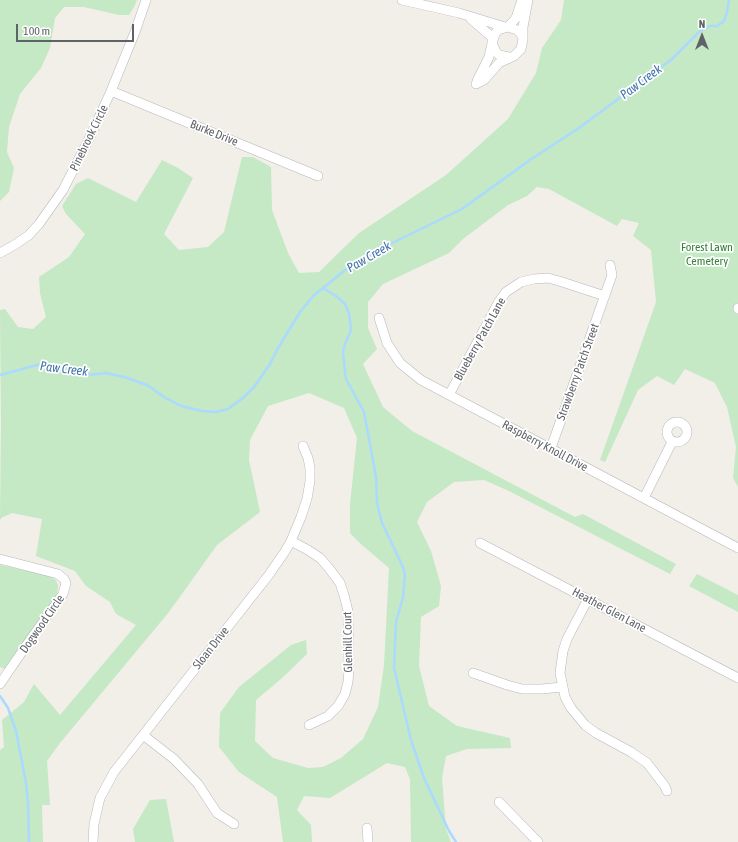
<!DOCTYPE html>
<style>
body{margin:0}
#map{position:relative;width:738px;height:842px;overflow:hidden;background:#f1efe8;font-family:"Asap Condensed",sans-serif}
canvas{display:block}
.north{position:absolute;left:682px;top:16px;width:40px;height:40px;-webkit-text-stroke:3px #fff;paint-order:stroke;rotate:0deg;font-size:11px;font-weight:700;line-height:16px;text-align:center;color:#5f6368}
.north::after{content:'';display:block;margin:auto;width:14px;height:18px;background:#5f6368;clip-path:polygon(50% 0,100% 100%,50% 72%,0 100%)}
.scale{position:absolute;left:16px;top:24px;width:118px;height:18px;box-sizing:border-box;border:2px solid #5f6368;border-top:0;padding-left:5px;font-size:12px;line-height:14px;white-space:nowrap;color:#5f6368;-webkit-text-stroke:3px #fff;paint-order:stroke}
</style>
<div id="map">
<canvas width="738" height="842"></canvas>
<div class="north">N</div>
<div class="scale">100 m</div>
</div>
<script>
const c = document.querySelector('canvas').getContext('2d');
c.lineJoin = 'round';
function fillPath(path, color) { c.fillStyle = color; c.fill(path, 'evenodd'); }
const shape = rows => new Path2D(rows.map(r => 'M' + r).join(''));
function trace(path, color, width, dash) { c.strokeStyle = color; c.lineWidth = width; c.lineCap = dash ? 'butt' : 'round'; c.setLineDash(dash || []); c.stroke(path); }
function label(font, color, halo, rows, align = 'center') {
  c.font = font + ' "Asap Condensed",sans-serif'; c.lineWidth = 3.5; c.setLineDash([]); c.textBaseline = 'middle'; c.strokeStyle = halo; c.fillStyle = color; for (const [text, x, y, turn = 0] of rows) {
    c.save(); c.translate(x, y); c.rotate((+turn || 0) * Math.PI / 180); c.textAlign = isNaN(turn) ? turn : align; if (halo) c.strokeText(text, 0, 0); c.fillText(text, 0, 0); c.restore();
  }
}
const green = shape([
 [0,0,137,0,134,7,129,15,119,15,84,7,64,7,55,18,50,48,41,68,20,94,9,127,7,152,14,168,9,192,0,201],
 [564,0,738,0,738,487,733,478,736,447,727,407,715,383,685,369,674,385,657,376,638,390,605,462,600,460,656,302,651,250,633,236,639,223,622,219,617,226,549,189,537,187,527,196,508,205,463,239,449,253,383,284,368,302,368,328,377,349,363,364,383,407,412,431,575,517,583,514,676,564,670,574,509,491,484,480,454,482,427,502,417,522,431,551,441,586,439,606,421,617,419,666,429,706,457,726,510,738,511,748,467,749,446,756,442,778,446,829,451,842,411,842,410,779,405,767,387,763,330,798,304,796,297,810,311,825,312,842,283,842,277,797,239,772,219,747,220,713,239,687,291,645,306,640,307,654,281,679,256,700,255,741,273,758,308,768,323,767,341,758,363,739,378,707,384,665,389,568,362,545,350,533,350,504,357,438,344,408,309,393,268,406,250,440,249,460,260,512,217,545,169,612,60,743,47,761,50,805,42,805,43,842,0,842,0,750,4,747,2,720,24,702,34,684,60,715,136,625,116,614,110,602,86,586,75,571,36,556,42,519,12,513,1,518,0,521,1,424,0,310,5,309,18,327,33,329,46,317,40,293,39,277,69,257,85,234,66,214,62,206,76,184,88,178,136,202,162,160,178,168,193,178,164,234,179,250,208,247,224,232,242,157,253,157,271,167,272,210,288,253,299,273,319,272,359,233,446,175,508,119,536,73,542,48,561,20],
 [0,565,47,575,56,580,58,586,57,595,5,669,0,667],
 [697,574,738,595,738,612,689,586],
 [166,799,174,842,135,842,133,829,150,800]
]);
const stream = shape([
 [323,288,336,296,345,304,349,313,351,330,345,344,343,352,345,373,346,379,364,412,376,477,377,503,382,523,403,567,405,575,403,598,396,621,394,668,411,740,424,778,449,831,456,842],
 [0,375,37,365,43,365,75,373,89,375,106,373,124,377,147,385,164,397,181,406,202,411,216,412,228,409,243,398,254,387,270,364,277,350,300,312,314,295,323,288,344,271,386,246,462,209,530,160,579,128,672,59,700,31,710,26,717,26,724,21,727,12,729,0],
 [0,696,8,708,16,731,26,783,28,803,29,842]
]);
const street = shape([
 [402,0,459,13,505,27],
 [471,19,493,38],
 [508,27,516,18,522,0],
 [523,39,523,27,528,0],
 [477,81,489,57,492,43],
 [476,84,484,80,499,63,514,56,521,49,523,39,521,34,517,30,508,27,498,30,495,34,492,43,496,52,499,55,509,57],
 [111,91,318,176],
 [0,253,16,244,29,235,39,224,63,190,90,137,111,91,135,32,146,0],
 [738,308,738,309],
 [379,318,387,343,400,363,421,380,738,548],
 [449,395,498,303,506,292,521,282,534,279,548,278,559,281,605,296],
 '667 432a10 10 0 1 1 20 0a10 10 0 1 1-20 0Z',
 [551,448,612,275,610,265],
 [644,498,672,442],
 [291,541,308,550,320,558,328,567,340,583,344,595,348,611,349,670,348,682,345,694,338,706,328,716,309,725],
 [480,543,738,678],
 [0,559,58,574,64,579,66,583,63,594,28,643,0,684],
 [588,599,567,639,563,651,560,673,565,697,571,708,585,725,596,733,631,752,647,763,664,785,667,791],
 [473,673,507,685,522,689,542,689,562,687],
 [143,735,174,759,198,784,217,813,234,824],
 [499,802,538,842],
 [367,828,368,842],
 [93,842,94,824,100,798,114,772,268,576,284,553,291,541,301,517,307,499,310,481,310,468,308,458,303,446]
]);
const streetNames = [
 ["Burke Drive",214,133,22],
 ["Pinebrook Circle",89,138,-64],
 ["Blueberry Patch Lane",480,339,-61],
 ["Strawberry Patch Street",578,372,-70],
 ["Raspberry Knoll Drive",545,446,28],
 ["Heather Glen Lane",609,610,28],
 ["Dogwood Circle",42,624,-55],
 ["Glenhill Court",348,642,-91],
 ["Sloan Drive",211,648,-52]
];
const parkNames = [
 ["Forest Lawn",707,247],
 ["Cemetery",707,261]
];
const waterNames = [
 ["Paw Creek",641,82,-37],
 ["Paw Creek",369,257,-30],
 ["Paw Creek",64,369,7]
];
fillPath(green, '#c5e8c5');
trace(stream, '#aadaff', 2.5);
trace(street, '#b5b8bc', 10);
trace(street, '#fff', 9);
label('12px', '#5f6368', '#fff', streetNames);
label('12px', '#348238', '#fff', parkNames);
label('italic 13px', '#4174aa', '#fff', waterNames);
</script>
